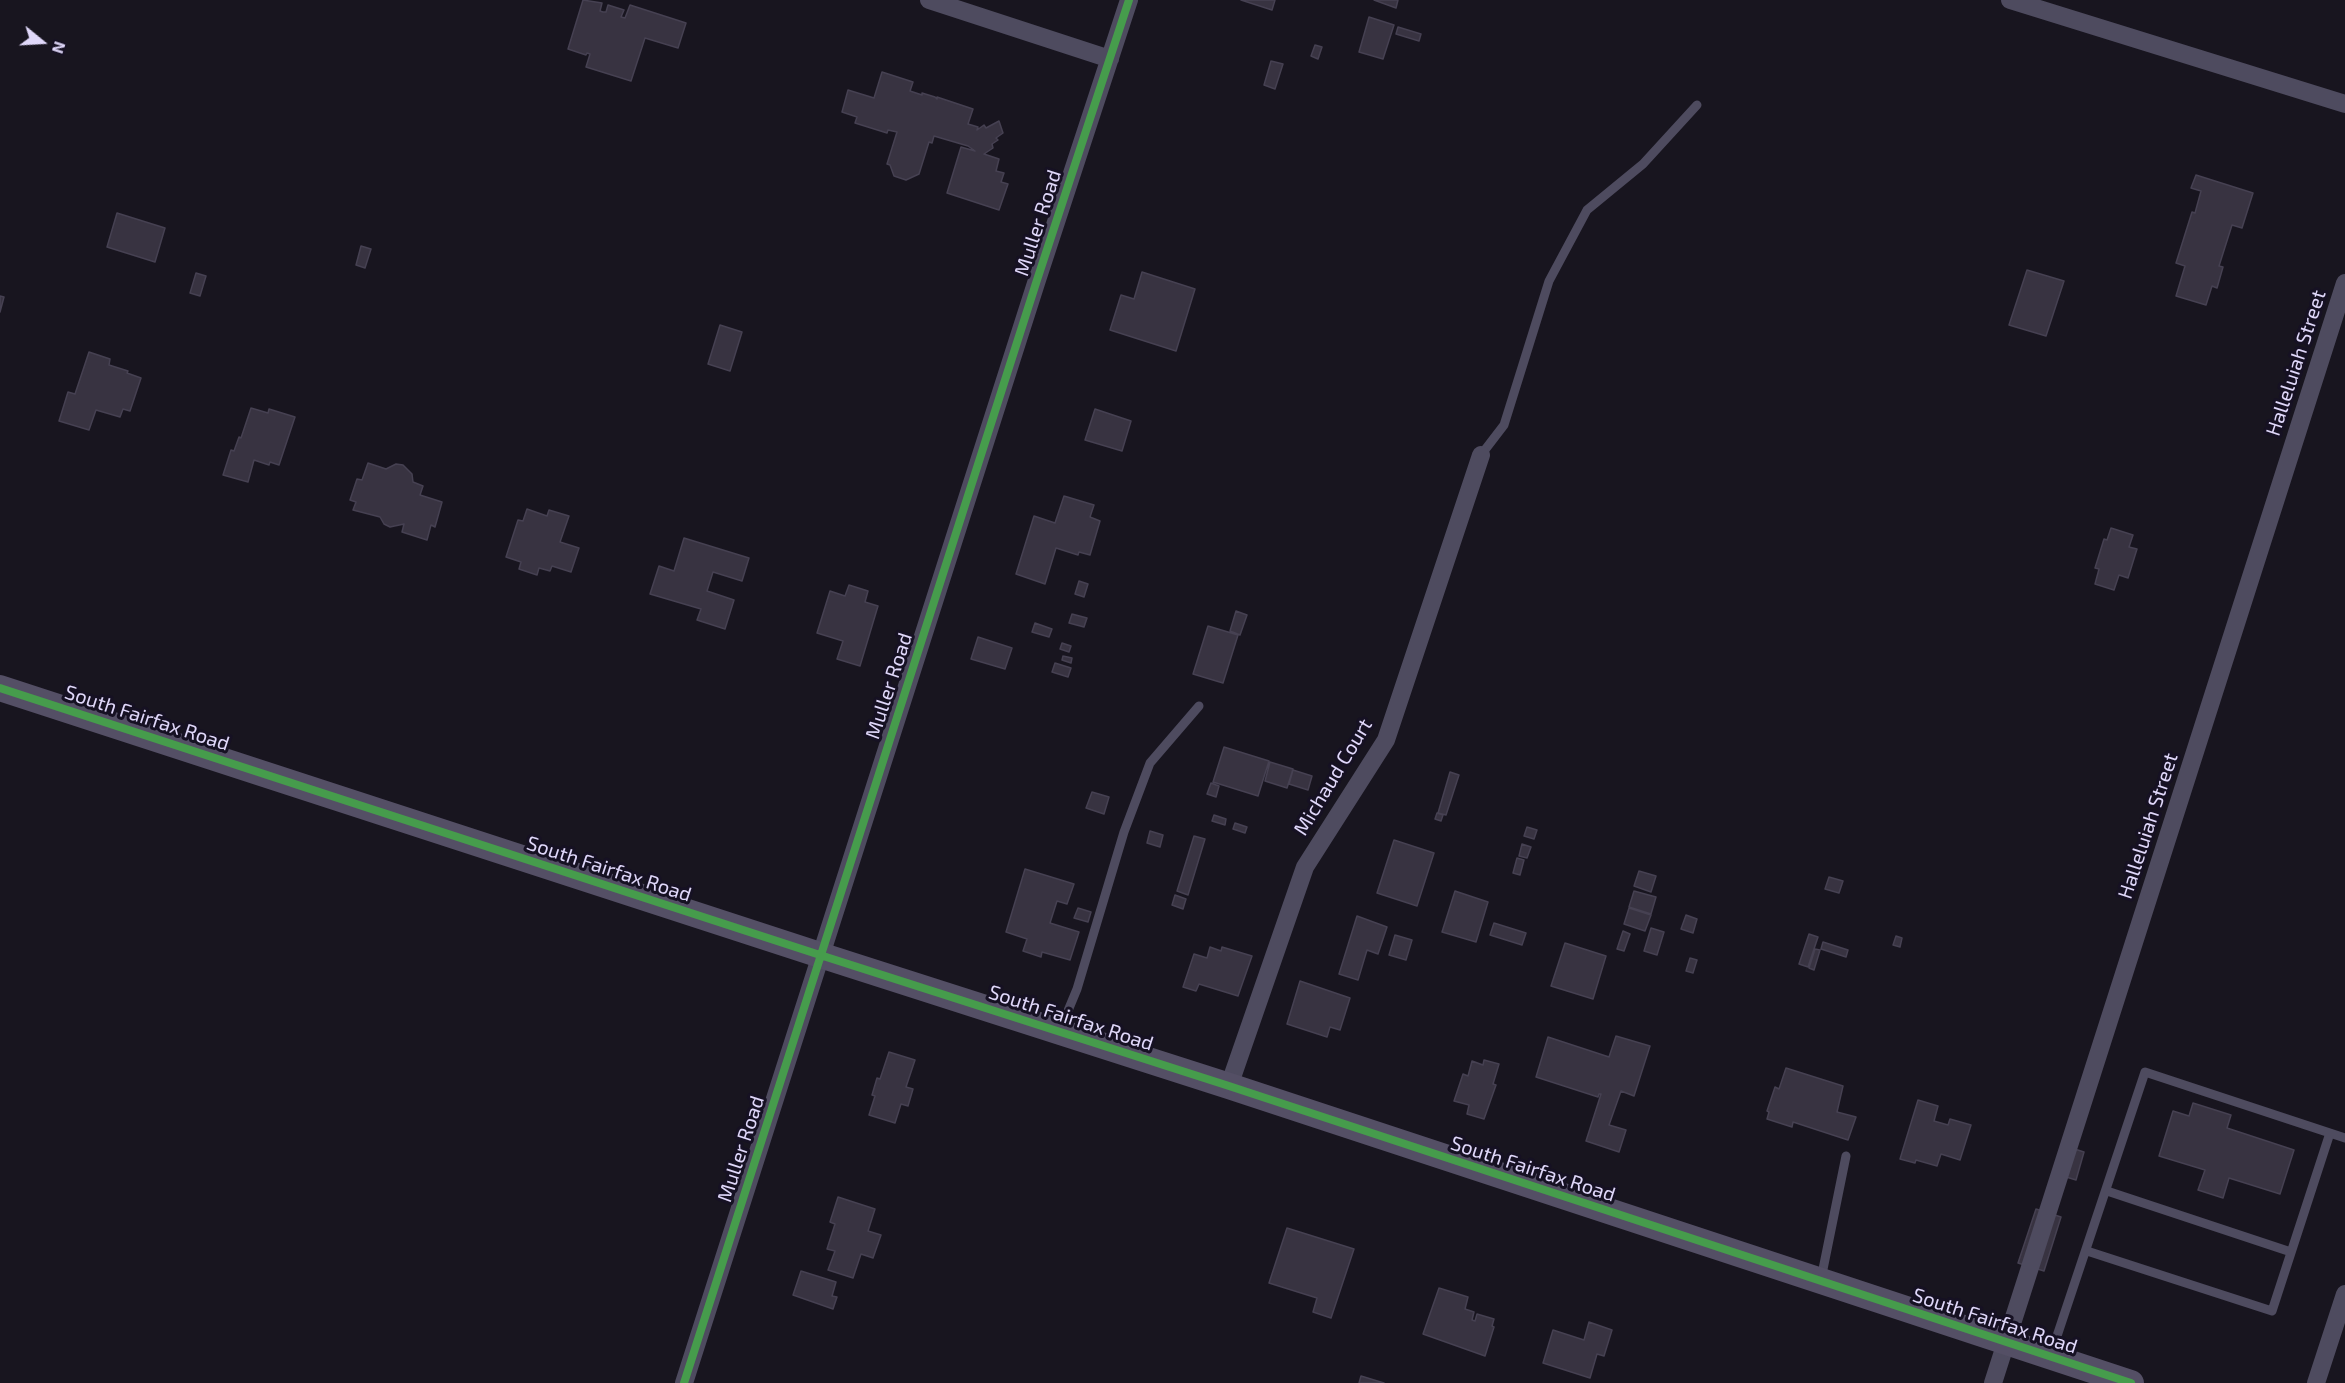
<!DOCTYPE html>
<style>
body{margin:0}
#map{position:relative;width:2345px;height:1383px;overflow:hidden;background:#18151f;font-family:"Exo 2",sans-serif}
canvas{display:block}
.north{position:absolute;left:12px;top:12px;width:60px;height:60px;-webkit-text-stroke:4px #161123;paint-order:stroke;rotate:108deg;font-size:16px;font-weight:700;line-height:24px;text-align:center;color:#e0d8fa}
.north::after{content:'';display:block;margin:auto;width:21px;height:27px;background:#e0d8fa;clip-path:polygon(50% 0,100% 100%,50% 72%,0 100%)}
</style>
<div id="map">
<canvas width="2345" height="1383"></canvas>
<div class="north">N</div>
</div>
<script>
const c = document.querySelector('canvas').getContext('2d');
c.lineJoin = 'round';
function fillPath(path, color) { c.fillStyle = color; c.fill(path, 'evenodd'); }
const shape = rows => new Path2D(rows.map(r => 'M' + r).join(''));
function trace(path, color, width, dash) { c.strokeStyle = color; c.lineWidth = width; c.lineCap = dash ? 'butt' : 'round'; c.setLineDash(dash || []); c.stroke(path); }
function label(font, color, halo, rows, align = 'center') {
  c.font = font + ' "Exo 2",sans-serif'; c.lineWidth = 6; c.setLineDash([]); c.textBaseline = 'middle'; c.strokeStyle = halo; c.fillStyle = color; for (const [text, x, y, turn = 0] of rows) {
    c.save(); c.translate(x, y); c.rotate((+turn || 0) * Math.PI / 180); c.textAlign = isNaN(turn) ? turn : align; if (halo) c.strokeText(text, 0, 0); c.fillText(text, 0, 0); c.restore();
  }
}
const building = shape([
 [583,0,602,3,600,11,603,12,606,12,608,5,624,10,621,17,625,18,630,5,686,23,678,48,645,38,631,81,586,67,590,54,587,53,586,55,568,49,583,0],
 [1241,0,1275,0,1272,10,1241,0],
 [1374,0,1398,0,1396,8,1374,0],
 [1369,17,1394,25,1383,59,1359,52,1369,17],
 [1398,27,1421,34,1419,41,1396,34,1398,27],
 [1315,45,1322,47,1318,59,1311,56,1315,45],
 [1271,61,1283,64,1275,89,1264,85,1271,61],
 [882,72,913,82,910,91,922,95,922,93,935,97,937,99,937,97,973,109,968,124,978,127,977,130,984,125,986,128,999,121,1003,133,996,138,998,140,992,144,993,148,984,154,999,159,996,171,1004,173,1001,182,1008,184,999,210,947,193,961,147,975,151,968,146,934,136,932,143,929,142,919,174,906,180,894,176,890,165,887,164,897,132,888,130,887,133,855,123,857,117,842,112,848,90,874,98,882,72],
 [2196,175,2253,193,2242,228,2232,225,2219,266,2223,267,2217,288,2212,286,2206,305,2176,296,2185,266,2176,263,2192,212,2195,213,2201,191,2191,188,2196,175],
 [117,213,165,228,155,262,107,247,117,213],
 [361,246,371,249,365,268,356,265,361,246],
 [2027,270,2064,281,2046,336,2009,325,2027,270],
 [1142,272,1195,289,1176,351,1110,330,1121,295,1134,299,1142,272],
 [196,273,206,276,200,296,190,293,196,273],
 [0,296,4,297,0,312,0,296],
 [720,325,742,332,730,371,708,364,720,325],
 [89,352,110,359,109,365,128,371,127,373,141,378,130,411,123,409,120,417,96,410,89,430,59,421,68,392,75,394,89,352],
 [251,408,268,413,269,409,295,417,279,465,270,462,269,465,254,460,248,482,223,475,231,450,234,451,239,437,241,438,251,408],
 [1095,409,1131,421,1122,451,1085,440,1095,409],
 [368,463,386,469,396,464,403,465,412,474,413,482,423,486,420,495,442,502,435,527,431,525,427,540,402,532,404,524,390,527,384,524,380,517,353,510,356,502,350,500,357,479,362,480,368,463],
 [1064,496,1094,505,1090,517,1100,521,1090,555,1079,552,1078,555,1056,548,1045,584,1016,574,1034,516,1055,523,1064,496],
 [527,509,547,516,549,510,569,516,560,542,579,548,571,572,552,566,550,571,539,568,537,575,519,569,521,562,506,557,518,520,523,521,527,509],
 [2111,528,2133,535,2129,547,2137,549,2128,578,2119,575,2114,590,2095,584,2099,569,2095,568,2104,539,2107,540,2111,528],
 [684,538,749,558,742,581,713,572,707,591,734,600,725,629,697,620,701,609,650,594,659,566,674,571,684,538],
 [1079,581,1088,584,1084,597,1075,594,1079,581],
 [849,585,868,591,865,602,878,606,860,666,837,659,843,641,817,633,830,591,845,596,849,585],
 [1236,611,1247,615,1240,635,1230,631,1236,611],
 [1072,614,1087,618,1084,627,1069,623,1072,614],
 [1035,623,1052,629,1049,637,1032,632,1035,623],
 [1208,626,1238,635,1223,683,1193,674,1208,626],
 [978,637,1012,648,1005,669,971,659,978,637],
 [1062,643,1071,646,1069,652,1060,649,1062,643],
 [1063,656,1072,658,1071,663,1062,660,1063,656],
 [1055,663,1071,668,1068,677,1052,672,1055,663],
 [1224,747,1269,761,1258,796,1213,782,1224,747],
 [1270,762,1293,769,1287,788,1265,781,1270,762],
 [1293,770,1312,776,1308,790,1289,784,1293,770],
 [1450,772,1459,775,1446,815,1438,813,1450,772],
 [1211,783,1219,786,1216,797,1207,794,1211,783],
 [1092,792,1109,797,1104,814,1086,808,1092,792],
 [1437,813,1443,815,1441,821,1435,819,1437,813],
 [1214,815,1226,819,1225,825,1212,821,1214,815],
 [1235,823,1247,827,1245,833,1233,829,1235,823],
 [1527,827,1537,830,1534,839,1524,836,1527,827],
 [1150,831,1163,835,1160,847,1147,843,1150,831],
 [1194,836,1205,839,1188,895,1177,891,1194,836],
 [1394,840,1434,853,1417,906,1377,893,1394,840],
 [1522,844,1531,847,1527,858,1519,856,1522,844],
 [1517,858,1524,860,1520,875,1513,873,1517,858],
 [1025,869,1074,884,1067,904,1057,901,1050,923,1079,932,1070,960,1042,952,1041,957,1023,951,1027,939,1006,932,1025,869],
 [1639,871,1656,876,1651,892,1634,886,1639,871],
 [1829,877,1843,881,1839,893,1825,889,1829,877],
 [1455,891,1488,902,1476,942,1442,932,1455,891],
 [1634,891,1656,897,1651,914,1629,907,1634,891],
 [1175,895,1186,899,1183,909,1172,905,1175,895],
 [1078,908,1091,912,1088,922,1074,918,1078,908],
 [1629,908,1651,915,1645,931,1624,924,1629,908],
 [1686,915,1697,919,1693,933,1681,929,1686,915],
 [1357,916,1387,927,1378,954,1367,950,1358,980,1339,974,1357,916],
 [1494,923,1526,933,1522,945,1490,935,1494,923],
 [1651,928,1664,932,1657,955,1644,951,1651,928],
 [1623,931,1630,934,1624,951,1617,949,1623,931],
 [1809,934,1818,937,1808,967,1799,964,1809,934],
 [1395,935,1412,940,1406,960,1389,955,1395,935],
 [1896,936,1902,938,1900,947,1893,945,1896,936],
 [1823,942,1848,950,1846,957,1821,949,1823,942],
 [1565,943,1606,956,1593,999,1551,986,1565,943],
 [1210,947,1221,951,1222,947,1252,956,1238,996,1199,984,1196,991,1183,987,1194,954,1207,958,1210,947],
 [1815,949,1820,950,1814,970,1809,968,1815,949],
 [1690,958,1697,960,1693,973,1686,971,1690,958],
 [1300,981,1350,998,1340,1030,1330,1027,1327,1037,1287,1024,1300,981],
 [1616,1036,1650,1046,1634,1096,1621,1091,1609,1125,1626,1130,1619,1152,1586,1141,1601,1094,1599,1094,1598,1097,1536,1077,1548,1037,1609,1057,1616,1036],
 [889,1052,915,1060,906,1087,913,1089,908,1106,901,1104,895,1123,869,1115,875,1096,872,1095,877,1078,880,1079,889,1052],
 [1484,1060,1499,1064,1493,1084,1496,1085,1484,1119,1467,1114,1469,1105,1454,1101,1463,1074,1468,1076,1472,1061,1483,1065,1484,1060],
 [1786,1068,1843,1086,1837,1112,1856,1117,1848,1140,1793,1122,1792,1127,1767,1119,1769,1112,1767,1111,1775,1087,1779,1089,1786,1068],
 [1918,1100,1938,1106,1934,1121,1948,1125,1950,1119,1971,1125,1960,1160,1941,1154,1937,1166,1916,1160,1915,1163,1900,1159,1918,1100],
 [2193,1103,2231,1115,2227,1128,2294,1150,2280,1194,2229,1178,2223,1198,2198,1190,2205,1170,2159,1156,2173,1111,2189,1116,2193,1103],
 [2062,1145,2084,1152,2076,1180,2053,1173,2062,1145],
 [838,1197,875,1209,868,1231,881,1235,873,1258,861,1254,853,1278,828,1270,835,1251,827,1249,835,1224,830,1222,838,1197],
 [2036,1209,2061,1217,2044,1271,2018,1263,2036,1209],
 [1287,1228,1354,1249,1331,1318,1313,1312,1317,1298,1269,1283,1287,1228],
 [801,1271,836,1282,832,1296,837,1297,833,1309,793,1295,801,1271],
 [1439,1288,1468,1297,1465,1309,1474,1312,1472,1320,1475,1321,1477,1314,1494,1319,1492,1326,1494,1327,1485,1356,1423,1334,1439,1288],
 [1589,1322,1612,1330,1604,1356,1597,1354,1590,1378,1543,1363,1553,1330,1584,1340,1589,1322],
 [1361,1376,1384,1383,1359,1383,1361,1376]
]);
const lane = shape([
 [1481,455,1504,425,1549,281,1587,210,1643,164,1697,105],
 [1060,1030,1077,989,1124,832,1150,763,1199,706],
 [2107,1191,2291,1252],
 [2087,1251,2272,1311,2330,1133],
 [1821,1279,1846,1156],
 [2051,1354,2145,1072,2345,1138]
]);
const street = shape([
 [929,0,1110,59],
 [2010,0,2345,104],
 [1229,1086,1305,867,1386,740,1481,455],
 [684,1383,1037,280,1129,0],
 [1993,1383,2345,283],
 [2316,1383,2345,1294]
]);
const secondary = shape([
 [0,688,820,955,1229,1086,2131,1383]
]);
const cycleway = shape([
 [0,688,820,955,1229,1086,2131,1383],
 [684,1383,1037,280,1129,0]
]);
const streetNames = [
 ["Muller Road",1038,223,-72],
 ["Halleluiah Street",2296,363,-72],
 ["Muller Road",889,686,-72],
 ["South Fairfax Road",147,718,18],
 ["Michaud Court",1333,777,-59],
 ["Halleluiah Street",2148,826,-72],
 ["South Fairfax Road",609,869,18],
 ["South Fairfax Road",1071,1018,18],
 ["Muller Road",741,1149,-72],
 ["South Fairfax Road",1533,1169,18],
 ["South Fairfax Road",1995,1321,18]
];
fillPath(building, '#383341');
trace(building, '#464152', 1.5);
trace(lane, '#4e4b5f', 9);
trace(street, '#4e4b5f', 18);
trace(secondary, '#544f65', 26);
trace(cycleway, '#469c4c', 8);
label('20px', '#e0d8fa', '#161123', streetNames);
</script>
